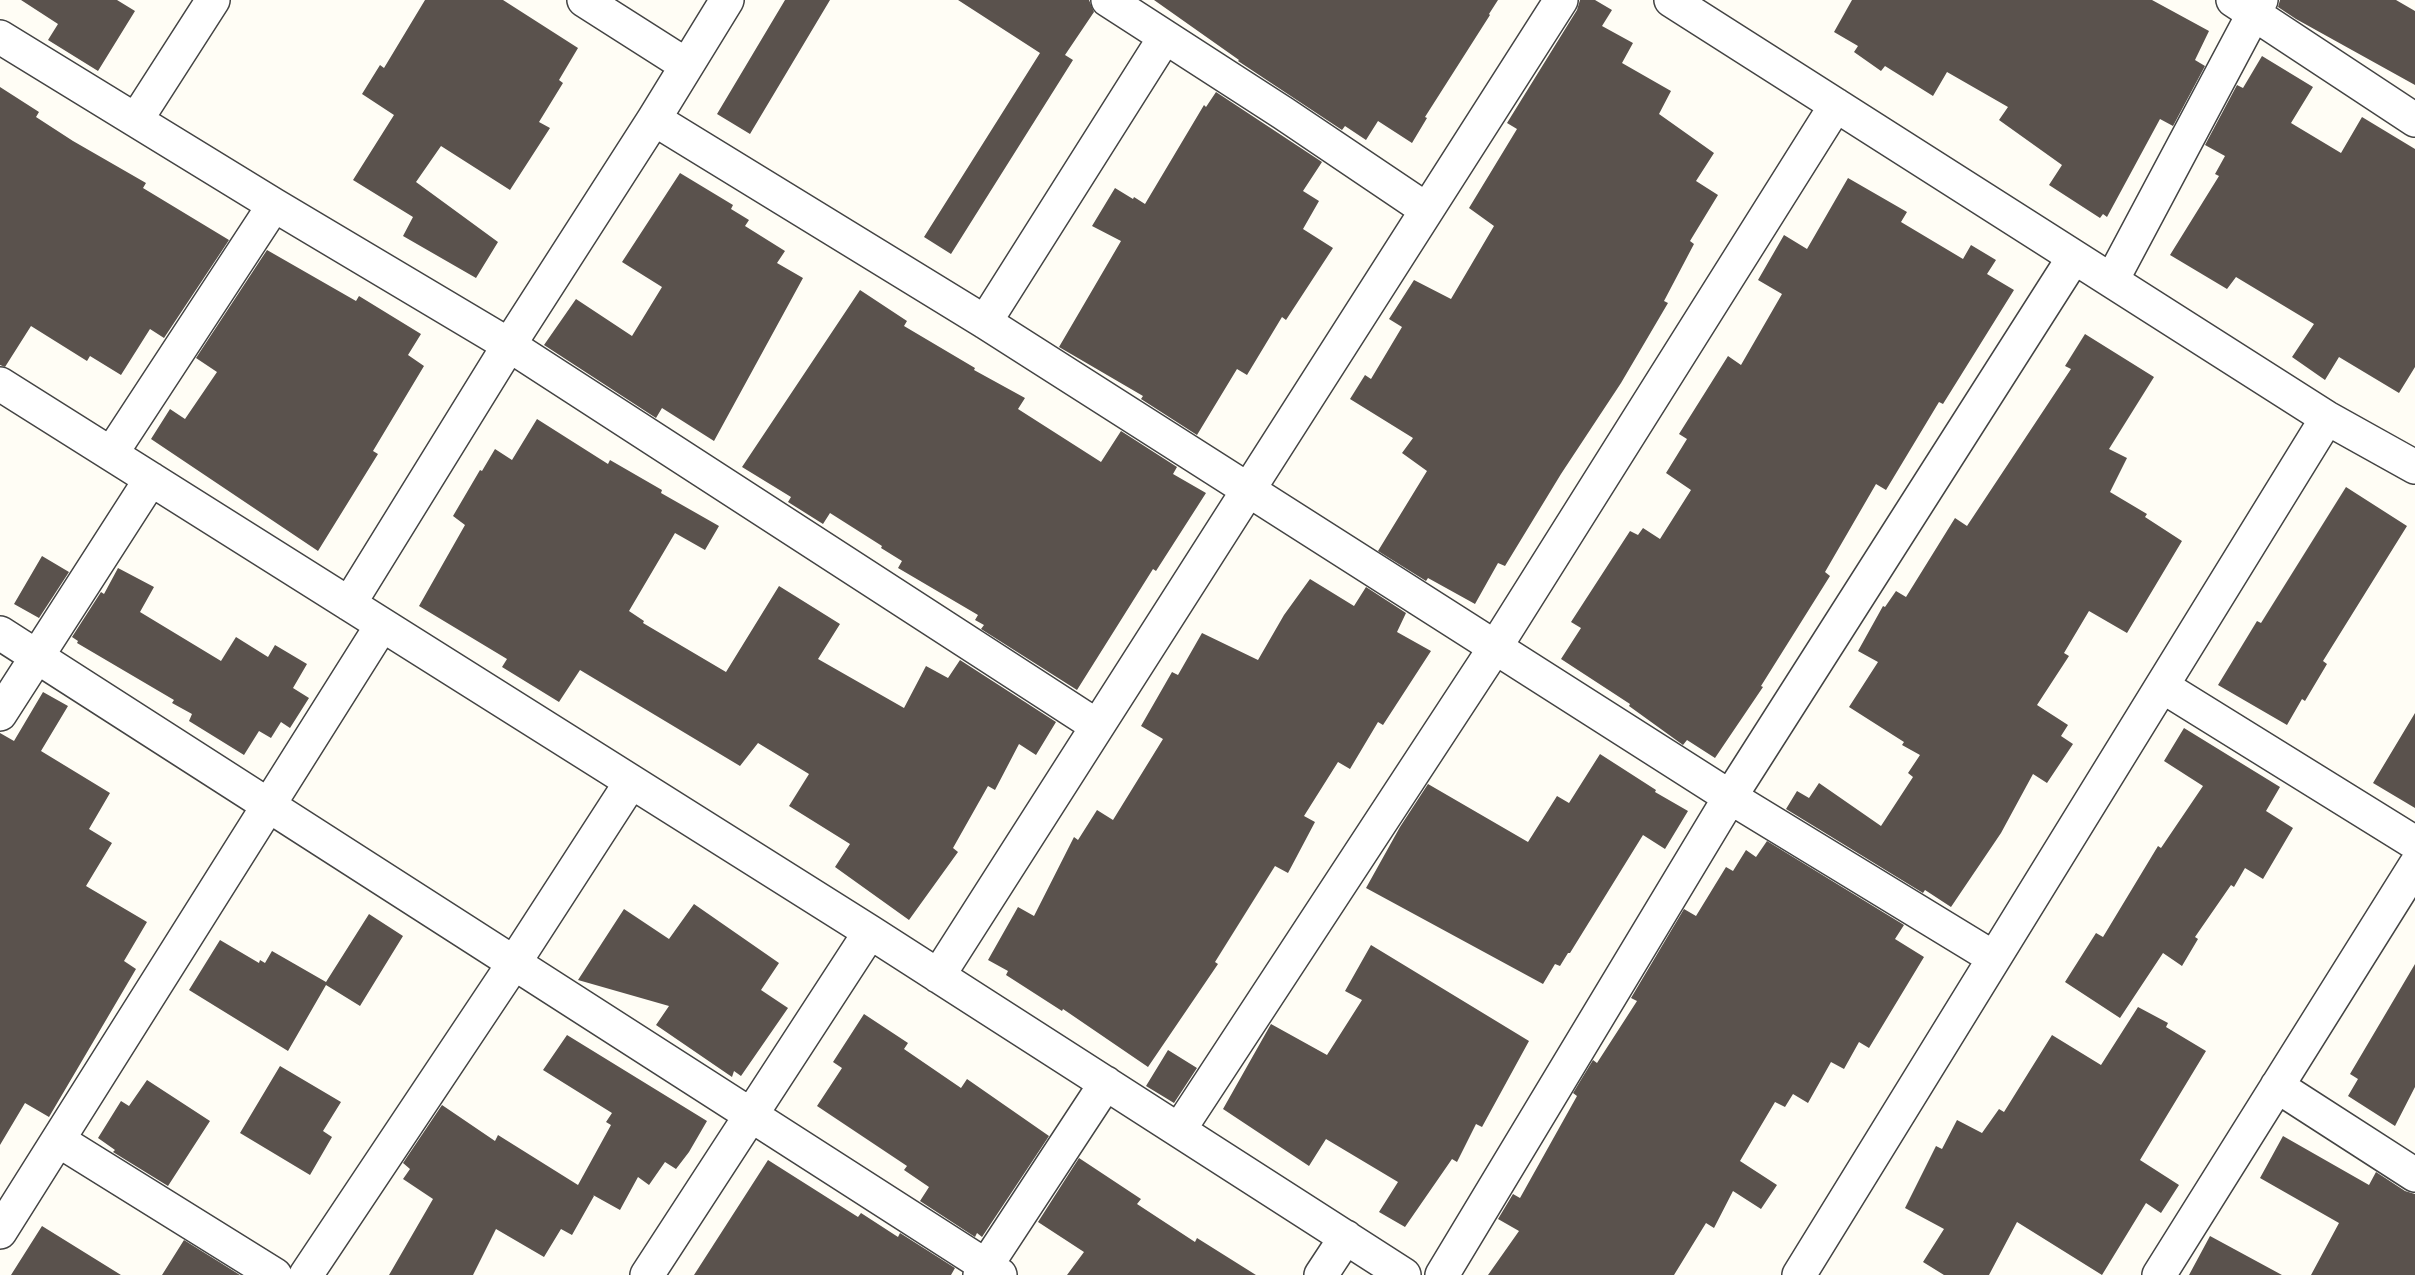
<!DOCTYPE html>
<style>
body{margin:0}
canvas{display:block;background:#fffdf5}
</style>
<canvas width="2415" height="1275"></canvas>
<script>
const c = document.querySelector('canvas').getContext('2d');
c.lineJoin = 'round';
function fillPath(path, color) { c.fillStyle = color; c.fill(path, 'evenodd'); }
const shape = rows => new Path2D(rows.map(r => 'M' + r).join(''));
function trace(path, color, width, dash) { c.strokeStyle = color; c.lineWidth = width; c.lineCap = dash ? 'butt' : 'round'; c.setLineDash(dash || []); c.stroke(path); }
const building = shape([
 [21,0,117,0,135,11,98,71,48,40,58,24],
 [425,0,503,0,578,48,559,80,563,83,539,122,550,128,510,190,441,146,416,182,498,242,476,278,403,236,413,217,353,180,394,115,362,94,380,65,384,68],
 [785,0,830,0,750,134,717,114],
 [958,0,1089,0,1094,12,1065,55,1073,60,951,254,924,237,1040,53],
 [1154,0,1498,0,1489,14,1490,15,1425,117,1427,118,1412,143,1378,121,1366,140,1345,126,1342,130,1238,61,1239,60],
 [1580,0,1595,0,1612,10,1602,26,1633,43,1622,63,1671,91,1659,114,1714,153,1696,181,1718,195,1690,241,1694,244,1664,301,1668,303,1621,383,1561,474,1505,566,1498,563,1475,604,1428,578,1426,581,1378,551,1427,471,1402,453,1413,438,1350,399,1365,375,1371,379,1402,327,1389,319,1414,280,1451,299,1494,226,1469,208,1517,129,1507,123,1577,10],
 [1852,0,2152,0,2209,31,2195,60,2205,66,2173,126,2160,119,2107,217,2103,214,2100,218,2049,185,2062,165,1999,120,2008,107,1947,72,1933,96,1885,66,1881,71,1854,52,1858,46,1834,32],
 [2280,0,2396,0,2415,11,2415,85,2296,19,2278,7],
 [2262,56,2313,87,2291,123,2341,153,2362,117,2415,149,2415,367,2399,393,2339,357,2325,380,2292,357,2314,324,2236,277,2227,289,2170,255,2219,176,2215,174,2225,156,2205,145,2237,85,2243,88],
 [0,87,39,112,36,117,73,141,146,183,143,188,229,240,164,338,150,329,121,375,90,356,87,361,31,326,5,367,0,365],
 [1216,92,1322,162,1303,191,1319,201,1303,229,1333,248,1286,320,1282,317,1247,375,1237,369,1197,435,1141,399,1143,396,1059,347,1121,241,1092,226,1115,188,1133,199,1134,197,1145,204,1204,105,1206,107],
 [680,173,733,205,731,209,749,220,745,226,785,251,777,263,803,278,714,441,662,408,656,418,544,345,576,299,632,336,662,287,622,262],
 [1848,178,1907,212,1901,222,1963,259,1971,245,1996,260,1987,274,2014,290,1943,404,1939,402,1886,490,1876,484,1825,572,1830,576,1761,686,1763,687,1715,758,1687,740,1683,745,1629,706,1630,704,1561,659,1581,628,1571,622,1630,531,1638,535,1643,528,1660,539,1691,490,1666,473,1687,439,1679,434,1728,356,1741,365,1782,294,1758,280,1784,235,1807,249],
 [267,250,356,301,359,296,421,334,408,355,424,366,373,451,378,454,318,551,151,439,170,409,185,419,217,372,196,358],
 [860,290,907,321,904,326,975,368,974,370,1025,398,1018,409,1101,462,1121,431,1177,467,1173,474,1206,493,1156,571,1153,569,1077,690,981,629,984,625,975,620,978,615,898,568,902,561,881,548,882,546,830,513,823,524,788,502,791,497,742,467],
 [2085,334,2154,377,2109,449,2127,458,2110,492,2147,514,2145,517,2182,541,2127,633,2089,611,2064,653,2069,656,2037,705,2068,725,2061,736,2073,744,2047,783,2033,774,2001,833,1951,907,1925,890,1923,893,1786,809,1797,791,1809,798,1819,783,1881,826,1913,777,1908,773,1920,755,1902,745,1904,742,1849,707,1878,662,1858,651,1883,606,1885,607,1896,591,1906,597,1955,518,1967,526,2071,369,2065,366],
 [537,419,608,464,610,460,662,490,661,493,719,526,705,550,675,533,629,611,644,621,643,623,726,672,779,586,840,624,818,659,904,708,926,666,948,678,960,660,1056,722,1036,755,1019,744,995,790,988,786,953,848,958,852,909,920,835,867,850,844,789,806,809,774,758,743,740,766,580,670,559,702,502,667,507,659,419,606,465,525,453,516,480,470,482,471,495,449,512,460],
 [2346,487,2407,526,2323,661,2327,664,2305,701,2302,699,2287,725,2218,685,2257,621,2261,623],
 [42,556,69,572,39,618,14,604],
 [118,568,154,587,140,612,221,661,236,637,268,657,275,645,307,664,293,688,309,698,290,728,281,722,271,738,259,731,244,755,189,721,192,714,172,703,174,700,77,643,78,641,72,637,101,592,104,594],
 [1310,579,1354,606,1366,587,1406,613,1397,632,1431,651,1383,725,1378,722,1350,769,1338,762,1304,816,1315,822,1288,873,1275,866,1215,962,1218,964,1148,1067,1063,1009,1062,1011,1006,975,1008,971,988,960,1018,907,1034,916,1074,837,1078,840,1097,810,1113,820,1163,739,1141,726,1172,672,1178,675,1202,633,1258,660,1284,615],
 [43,692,68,706,41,751,110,793,89,829,112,843,86,886,147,922,124,961,136,969,49,1117,25,1103,0,1145,0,733,14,741],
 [2415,713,2415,808,2373,783],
 [2184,728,2280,787,2266,811,2293,828,2263,879,2245,868,2234,887,2231,885,2195,937,2198,939,2182,966,2163,953,2120,1018,2065,982,2096,933,2103,937,2158,846,2161,848,2203,786,2164,761],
 [1600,754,1656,790,1655,792,1688,811,1665,849,1643,835,1570,953,1568,953,1560,966,1555,964,1543,984,1366,888,1400,827,1428,784,1528,842,1557,796,1569,803],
 [1767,841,1904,925,1895,939,1924,957,1869,1048,1859,1042,1844,1069,1831,1062,1808,1103,1793,1094,1785,1107,1775,1102,1740,1161,1777,1185,1761,1209,1733,1191,1714,1228,1706,1223,1674,1275,1488,1275,1519,1231,1498,1219,1513,1194,1520,1198,1577,1096,1573,1093,1593,1060,1597,1063,1637,1001,1631,998,1684,909,1696,916,1726,867,1733,871,1746,850,1756,857],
 [694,904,779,963,761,990,788,1008,741,1076,734,1071,732,1077,656,1025,669,1006,578,980,624,909,669,939],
 [369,914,403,936,360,1006,326,985,288,1051,189,990,220,940,259,963,260,960,265,963,272,951,326,982],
 [1371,945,1529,1041,1482,1127,1476,1124,1457,1162,1452,1159,1405,1227,1379,1212,1398,1182,1326,1139,1309,1166,1223,1109,1271,1024,1327,1055,1362,1000,1345,991],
 [2415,964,2415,1087,2395,1126,2348,1096,2358,1079,2350,1074],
 [2138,1007,2168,1023,2166,1027,2206,1051,2140,1160,2179,1185,2161,1213,2146,1203,2102,1275,2017,1222,1989,1275,1944,1275,1923,1262,1944,1229,1905,1208,1936,1146,1942,1149,1957,1120,1982,1133,1999,1109,2004,1112,2052,1035,2101,1065],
 [864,1014,908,1043,904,1049,961,1088,967,1079,1049,1136,982,1237,977,1233,975,1237,920,1201,929,1187,904,1170,907,1166,817,1106,842,1068,833,1062],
 [567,1035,707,1121,689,1152,676,1169,665,1162,649,1185,638,1177,620,1210,593,1195,594,1196,572,1235,561,1229,544,1257,496,1229,473,1275,389,1275,433,1199,403,1179,410,1169,403,1163,442,1105,495,1141,498,1135,578,1185,611,1125,606,1122,612,1113,543,1070],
 [1168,1050,1197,1068,1174,1103,1146,1086],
 [280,1066,341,1102,323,1131,332,1137,310,1175,240,1133],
 [147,1080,210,1121,168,1186,113,1152,115,1150,98,1138,121,1101,129,1106],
 [2283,1136,2369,1185,2376,1172,2405,1191,2415,1194,2415,1275,2311,1275,2339,1223,2260,1178],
 [1079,1158,1141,1199,1137,1204,1195,1242,1197,1238,1256,1275,1067,1275,1084,1252,1038,1222],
 [768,1160,858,1217,861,1213,898,1237,900,1233,955,1268,951,1275,694,1275],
 [42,1226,121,1275,11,1275],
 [2210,1236,2282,1275,2189,1275],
 [184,1240,240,1275,162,1275]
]);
const minor = shape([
 [584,0,686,65],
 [1108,0,1283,113,1427,210],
 [1671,0,2327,418,2415,467],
 [2233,0,2415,120],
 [0,37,274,205,509,345,1097,726],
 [654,119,985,322,1730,797,1994,958],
 [136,120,213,0],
 [2112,280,2261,0],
 [985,322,1165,37],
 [0,384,870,932,1404,1275],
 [111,454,274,205],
 [349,604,509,345,654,119,727,0],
 [0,633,1000,1275],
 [2162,686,2415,843],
 [0,714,151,479],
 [938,976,1561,0],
 [2277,1086,2415,1175],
 [1179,1130,1496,646,1836,105],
 [58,1140,275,1275],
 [0,1232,382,625],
 [306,1275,514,963,631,782],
 [647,1275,870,932],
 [980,1275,1106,1083],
 [1321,1275,1346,1237],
 [1442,1275,1730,797,2074,257],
 [1799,1275,2327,418],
 [2159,1275,2415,866]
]);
fillPath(building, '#5a524d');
trace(minor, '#444', 36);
trace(minor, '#fff', 33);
</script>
